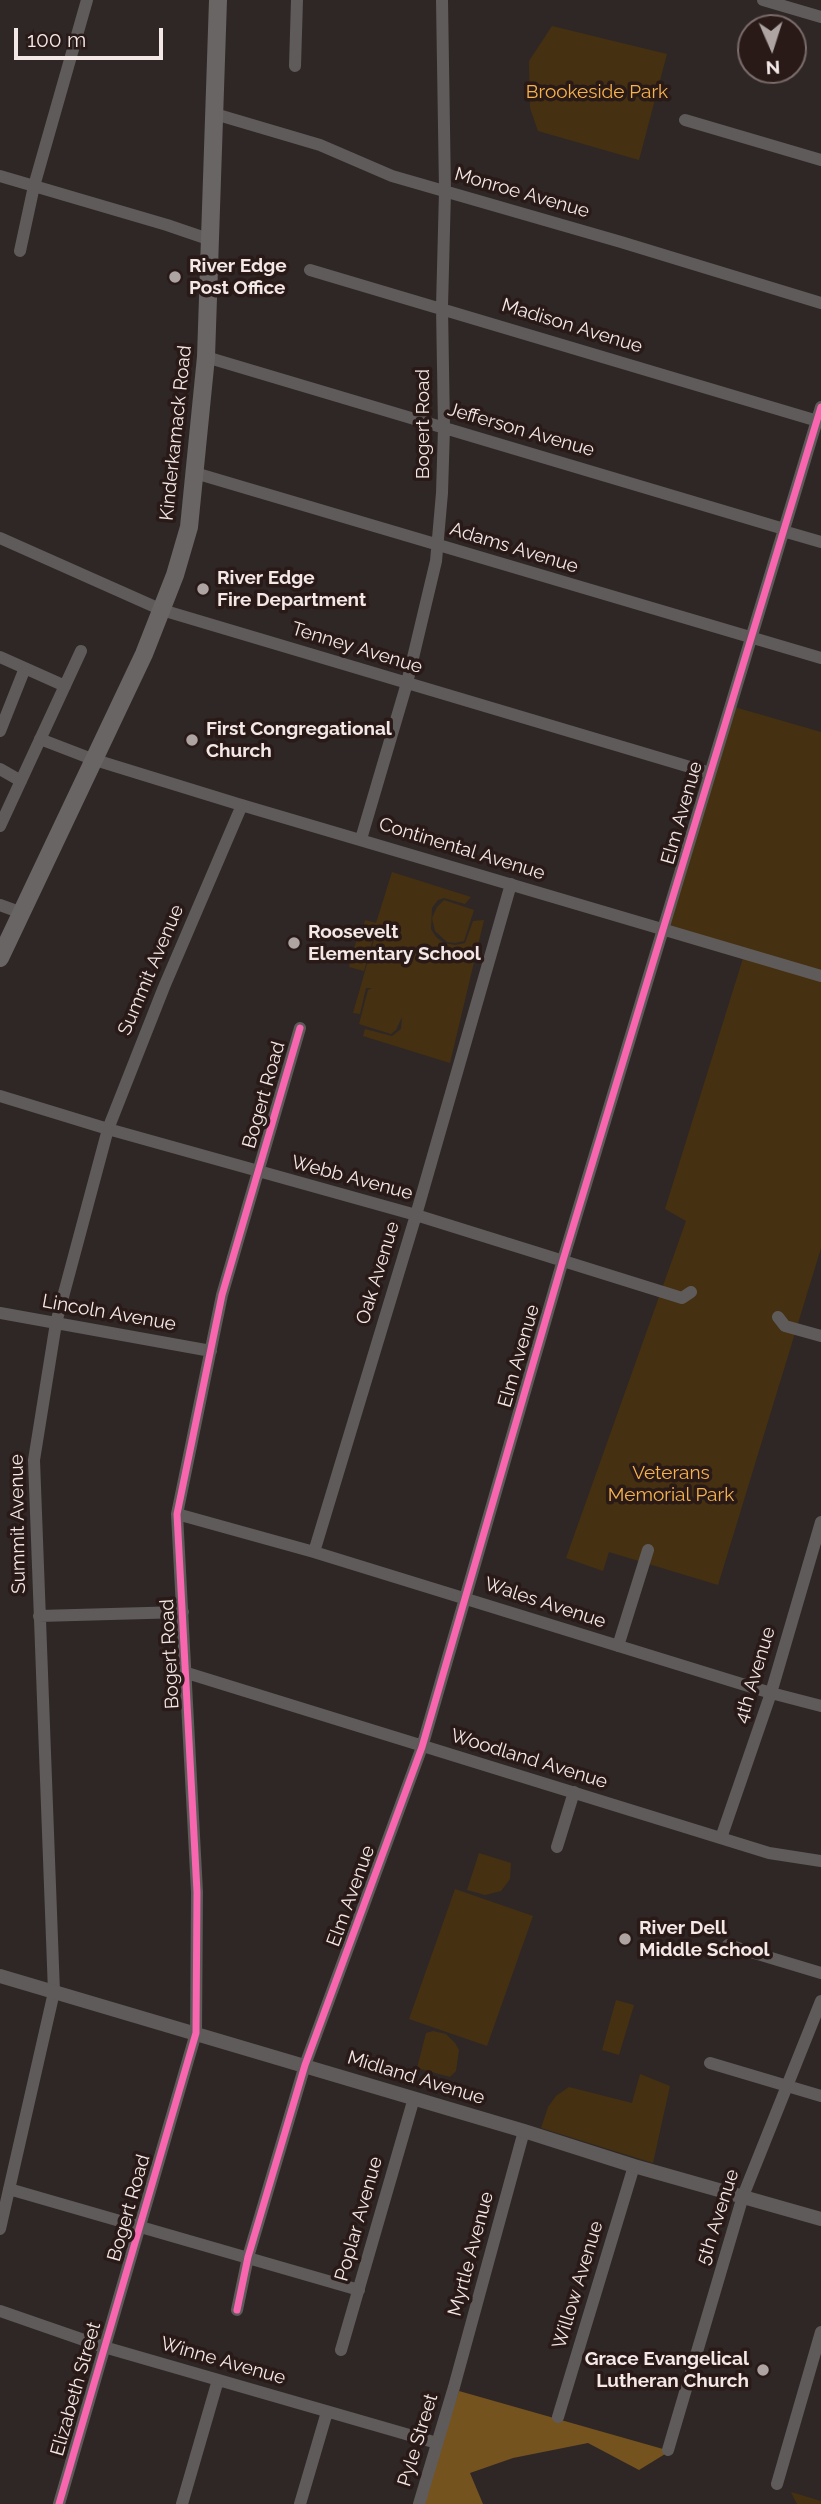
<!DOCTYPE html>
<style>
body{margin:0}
#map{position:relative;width:821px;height:2504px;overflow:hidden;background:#2f2725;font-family:Raleway,sans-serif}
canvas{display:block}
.north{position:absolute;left:737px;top:14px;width:70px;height:70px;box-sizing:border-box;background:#291a18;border:2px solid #7a6c6a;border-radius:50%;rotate:177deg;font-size:19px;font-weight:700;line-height:28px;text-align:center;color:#f3e8e6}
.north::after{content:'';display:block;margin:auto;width:24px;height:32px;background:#aea4a2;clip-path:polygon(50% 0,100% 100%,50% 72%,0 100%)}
.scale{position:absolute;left:14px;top:28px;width:149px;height:32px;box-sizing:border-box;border:4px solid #f3e8e6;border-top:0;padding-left:9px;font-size:21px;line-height:24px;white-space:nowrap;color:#f3e8e6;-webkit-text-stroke:5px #291a18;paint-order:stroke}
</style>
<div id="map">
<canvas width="821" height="2504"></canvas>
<div class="north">N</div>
<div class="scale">100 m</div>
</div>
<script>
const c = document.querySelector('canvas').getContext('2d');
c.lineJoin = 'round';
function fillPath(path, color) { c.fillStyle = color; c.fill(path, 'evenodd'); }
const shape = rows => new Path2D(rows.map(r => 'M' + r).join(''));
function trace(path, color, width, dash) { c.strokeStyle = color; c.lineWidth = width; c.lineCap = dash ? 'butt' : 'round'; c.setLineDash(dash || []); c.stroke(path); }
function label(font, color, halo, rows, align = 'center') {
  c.font = font + ' Raleway,sans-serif'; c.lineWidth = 7; c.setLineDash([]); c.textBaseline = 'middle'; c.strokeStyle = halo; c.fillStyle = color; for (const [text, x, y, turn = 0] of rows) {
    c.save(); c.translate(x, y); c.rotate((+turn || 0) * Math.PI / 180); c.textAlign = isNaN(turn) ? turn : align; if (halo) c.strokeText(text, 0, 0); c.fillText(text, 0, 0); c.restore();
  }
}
const green = shape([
 [552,26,667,54,639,160,538,131,530,108,529,61],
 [731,706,821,732,821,1248,718,1585,609,1552,603,1571,566,1558,686,1221,665,1209,744,955,665,931],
 [392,872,471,897,465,904,444,898,438,900,432,908,431,929,436,937,444,943,455,945,465,943,473,921,484,920,450,1063,363,1036,365,1029,392,1036,401,1029,402,1017,396,1030,391,1034,359,1024,368,990,372,988,366,988,360,1014,353,1013,376,933,363,929,365,920,376,923],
 [444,900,474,910,464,941,455,943,447,942,435,931,432,918,437,907],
 [359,931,374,935,364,971,349,967],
 [479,1853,511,1863,510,1879,501,1891,485,1895,467,1890],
 [455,1889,533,1916,487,2046,409,2019],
 [616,2000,634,2005,619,2055,602,2050],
 [433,2031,446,2034,455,2043,459,2050,456,2071,450,2077,417,2068,426,2033],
 [640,2074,670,2086,653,2163,541,2128,548,2107,556,2096,569,2087,632,2103],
 [791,2492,821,2501,821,2504,797,2504]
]);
const forest = shape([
 [459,2391,670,2451,639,2470,588,2443,513,2458,470,2473,483,2504,419,2504]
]);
const minor = shape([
 [763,0,821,17],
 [295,66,297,0],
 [215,114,320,145,392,176,621,242,821,303],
 [685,120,821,160],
 [0,176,167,225,211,240],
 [20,251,34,186,87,0],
 [310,270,821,422],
 [206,357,784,529],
 [195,473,821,658],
 [783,531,821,542],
 [0,538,162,610,710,773],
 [0,657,65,686],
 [0,731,25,668],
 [40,739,92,759,238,804,821,976],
 [0,769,21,781],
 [0,826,81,651],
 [361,839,407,683,436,561,442,493,444,428,442,307,445,191,442,0],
 [0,905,22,913],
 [0,1096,108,1129,416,1215,682,1298,691,1292],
 [0,1313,211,1351],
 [778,1317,785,1326,821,1336],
 [177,1514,314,1552,771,1693,821,1706],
 [314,1552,416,1215,511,884],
 [39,1616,183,1612],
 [618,1646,648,1550],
 [187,1673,769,1853,821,1861],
 [721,1838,771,1693,821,1522],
 [557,1847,574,1792],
 [728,1945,821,1973],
 [710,2063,821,2096],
 [9,2189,359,2290],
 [0,2229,54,1992,34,1460,56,1323,108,1129,164,987,242,805],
 [237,2310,248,2257,305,2065,422,1747,563,1260,821,407],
 [0,2311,104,2347,437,2443],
 [341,2350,414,2098],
 [558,2417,634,2166],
 [668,2450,743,2196,821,2001],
 [777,2484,821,2332],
 [59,2504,196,2033,197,1892,177,1514,222,1295,300,1028],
 [182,2504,218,2380],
 [300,2504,327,2412],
 [419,2504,454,2387,524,2131]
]);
const tertiary = shape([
 [0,1976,524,2131,634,2166,821,2219]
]);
const primary = shape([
 [0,958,144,654,175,575,189,527,206,357,218,0]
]);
const cycleway = shape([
 [237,2310,248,2257,305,2065,422,1747,563,1260,821,407],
 [59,2504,196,2033,197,1892,177,1514,222,1295,300,1028]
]);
const markers = [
 [175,277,7,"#aea4a2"],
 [203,589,7,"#aea4a2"],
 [192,740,7,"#aea4a2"],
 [294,943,7,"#aea4a2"],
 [625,1939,7,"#aea4a2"],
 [763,2370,7,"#aea4a2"]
];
const parkNames = [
 ["Brookeside Park",597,92],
 ["Veterans",671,1473],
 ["Memorial Park",671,1495]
];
const streetNames = [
 ["Monroe Avenue",522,193,16],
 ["Madison Avenue",572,326,17],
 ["Bogert Road",423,424,-90],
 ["Jefferson Avenue",521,430,16],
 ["Kinderkamack Road",176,433,-84],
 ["Adams Avenue",514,548,17],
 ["Tenney Avenue",357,648,17],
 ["Elm Avenue",682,813,-74],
 ["Continental Avenue",462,849,17],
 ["Summit Avenue",151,970,-67],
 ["Bogert Road",264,1095,-74],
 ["Webb Avenue",352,1178,15],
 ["Oak Avenue",378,1273,-73],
 ["Lincoln Avenue",109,1313,10],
 ["Elm Avenue",519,1356,-74],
 ["Summit Avenue",18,1524,-91],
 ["Wales Avenue",545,1603,18],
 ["Bogert Road",170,1654,-93],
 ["4th Avenue",755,1675,-73],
 ["Woodland Avenue",529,1759,17],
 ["Elm Avenue",351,1896,-70],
 ["Midland Avenue",416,2078,17],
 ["Bogert Road",129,2208,-74],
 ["5th Avenue",718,2217,-72],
 ["Poplar Avenue",359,2219,-74],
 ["Myrtle Avenue",471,2254,-75],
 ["Willow Avenue",578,2285,-73],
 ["Winne Avenue",223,2361,16],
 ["Elizabeth Street",76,2389,-74],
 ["Pyle Street",418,2440,-73]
];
const poiNames = [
 ["River Edge",189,266],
 ["Post Office",189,288],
 ["River Edge",217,578],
 ["Fire Department",217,600],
 ["First Congregational",206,729],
 ["Church",206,751],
 ["Roosevelt",308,932],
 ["Elementary School",308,954],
 ["River Dell",639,1928],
 ["Middle School",639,1950],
 ["Grace Evangelical",749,2359,"right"],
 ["Lutheran Church",749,2381,"right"]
];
fillPath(green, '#453111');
fillPath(forest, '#75531f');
trace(minor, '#5f5b5b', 12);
trace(tertiary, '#5f5b5b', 14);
trace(primary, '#696565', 18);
trace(cycleway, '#f766af', 7);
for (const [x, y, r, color] of markers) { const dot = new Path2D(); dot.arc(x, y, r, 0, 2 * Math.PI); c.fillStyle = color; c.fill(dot); trace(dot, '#291a18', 2.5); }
label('19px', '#f7b34b', '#291a18', parkNames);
label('19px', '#f3e8e6', '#291a18', streetNames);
label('bold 19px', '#f3e8e6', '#291a18', poiNames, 'left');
</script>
